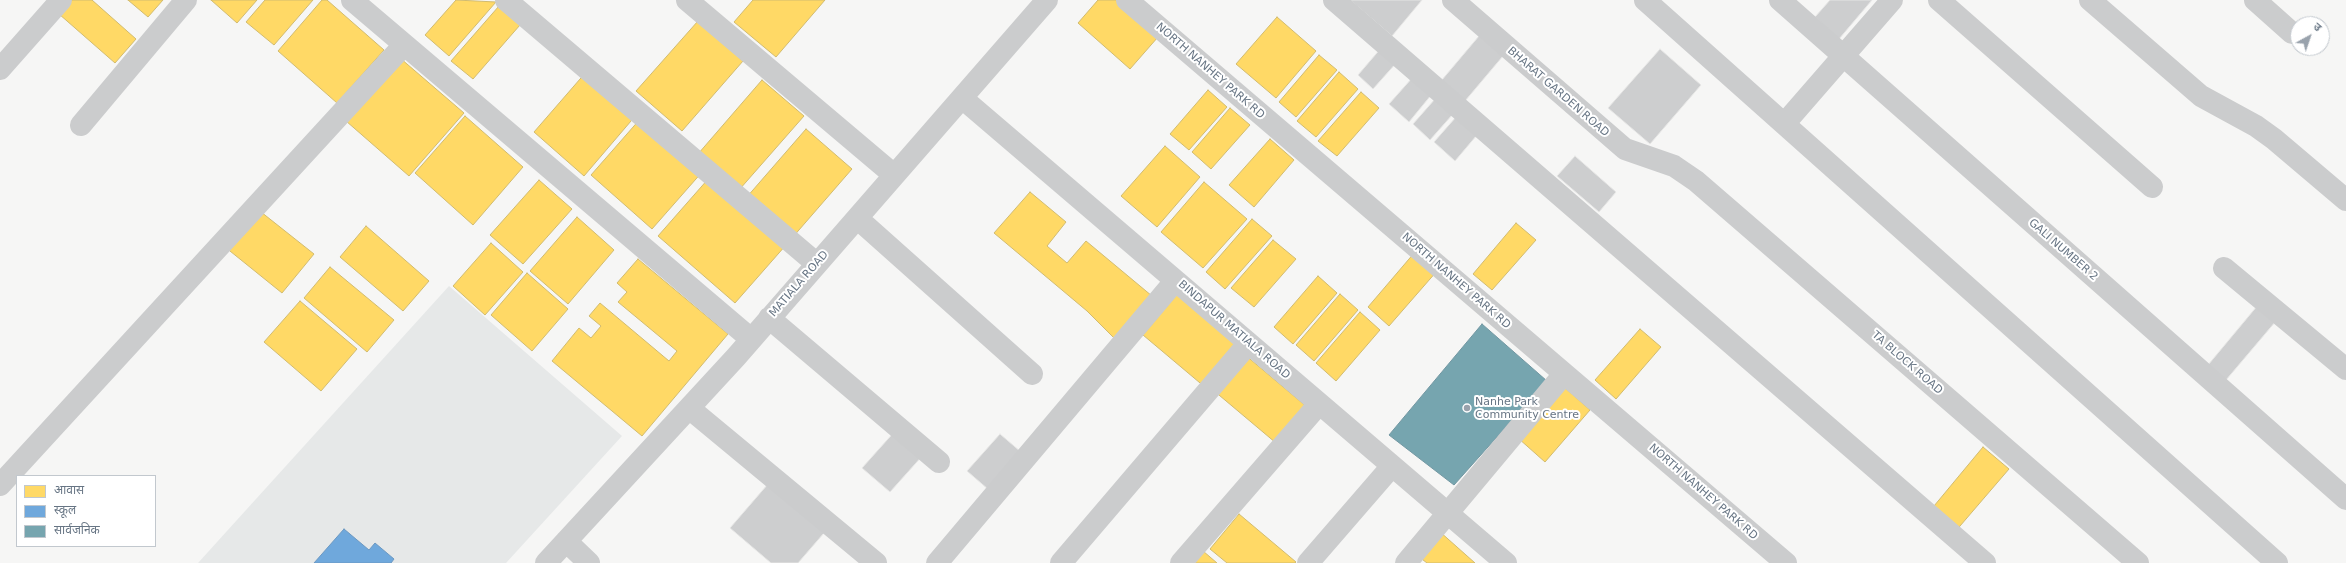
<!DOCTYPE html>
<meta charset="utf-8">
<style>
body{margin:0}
#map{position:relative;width:2346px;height:563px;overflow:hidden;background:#f6f6f5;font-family:"DejaVu Sans","Noto Sans Devanagari",sans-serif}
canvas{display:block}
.legend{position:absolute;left:16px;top:475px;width:140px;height:72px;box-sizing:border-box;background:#fff;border:1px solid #c2c8ce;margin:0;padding:5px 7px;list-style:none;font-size:12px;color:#677584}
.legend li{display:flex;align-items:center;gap:8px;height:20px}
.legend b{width:20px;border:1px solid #c2c8ce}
.north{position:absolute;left:2290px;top:16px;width:40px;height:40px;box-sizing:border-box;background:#fff;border:1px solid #c2c8ce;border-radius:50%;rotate:40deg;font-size:11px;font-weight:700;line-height:16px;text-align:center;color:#677584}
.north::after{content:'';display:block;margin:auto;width:14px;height:18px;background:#99a2ac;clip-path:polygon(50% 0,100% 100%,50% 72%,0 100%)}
</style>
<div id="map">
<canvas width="2346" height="563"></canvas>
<ul class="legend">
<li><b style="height:11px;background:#ffd966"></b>आवास</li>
<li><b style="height:11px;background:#6fa8dc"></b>स्कूल</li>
<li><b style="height:11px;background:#76a5af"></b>सार्वजनिक</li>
</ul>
<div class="north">उ</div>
</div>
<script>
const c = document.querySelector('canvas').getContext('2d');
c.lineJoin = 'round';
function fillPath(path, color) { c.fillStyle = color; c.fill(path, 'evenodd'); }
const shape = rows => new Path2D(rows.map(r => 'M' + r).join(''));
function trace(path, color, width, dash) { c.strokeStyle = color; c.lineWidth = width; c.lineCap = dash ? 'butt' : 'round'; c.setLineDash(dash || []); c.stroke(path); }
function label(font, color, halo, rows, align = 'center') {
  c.font = font + ' "DejaVu Sans",sans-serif'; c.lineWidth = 4; c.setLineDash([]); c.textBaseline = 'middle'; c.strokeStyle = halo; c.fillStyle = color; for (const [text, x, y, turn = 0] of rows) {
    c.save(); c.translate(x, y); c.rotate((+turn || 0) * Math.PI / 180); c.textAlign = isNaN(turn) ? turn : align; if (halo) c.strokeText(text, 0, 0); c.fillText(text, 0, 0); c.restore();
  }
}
const built = shape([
 [449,286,622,436,506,563,198,563]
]);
const homes = shape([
 [72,0,92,0,136,39,115,63,59,14,72,0],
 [128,0,163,0,148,17,128,0],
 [211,0,257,0,237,23,211,0],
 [265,0,313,0,274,45,246,22,265,0],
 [322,0,327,0,384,50,337,103,278,51,322,0],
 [456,0,496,2,449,56,425,35,456,0],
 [753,0,825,0,776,57,734,22,753,0],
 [1098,0,1116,0,1158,37,1130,69,1078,23,1098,0],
 [499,6,520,25,473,79,451,61,499,6],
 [1277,17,1316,51,1276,98,1236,64,1277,17],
 [698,21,743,61,682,131,636,91,698,21],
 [1319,55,1337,70,1296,117,1279,102,1319,55],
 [400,58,464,113,409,176,346,121,400,58],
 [587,71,637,114,584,176,534,132,587,71],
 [1339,72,1358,89,1316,137,1297,121,1339,72],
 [762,80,804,116,739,190,698,154,762,80],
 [1208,90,1227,107,1189,150,1170,134,1208,90],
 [1361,92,1379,108,1337,156,1318,141,1361,92],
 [1230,108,1250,125,1211,169,1192,152,1230,108],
 [465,116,523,167,473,225,415,173,465,116],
 [641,118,703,171,652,229,591,175,641,118],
 [806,129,852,169,792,238,746,198,806,129],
 [1270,139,1294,160,1254,207,1229,185,1270,139],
 [1165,146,1200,177,1157,227,1121,196,1165,146],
 [709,178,786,245,735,303,658,236,709,178],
 [539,180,572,209,523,264,490,235,539,180],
 [1204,182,1247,219,1203,268,1161,232,1204,182],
 [1030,192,1066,222,1047,246,1067,263,1086,241,1158,301,1121,345,1087,311,994,233,1030,192],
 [256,208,314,254,282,293,225,247,256,208],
 [577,217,614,250,568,304,530,271,577,217],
 [1252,219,1272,236,1225,289,1206,272,1252,219],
 [1516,223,1536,240,1492,290,1473,274,1516,223],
 [366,226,429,281,403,311,340,257,366,226],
 [1273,240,1296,259,1254,307,1231,288,1273,240],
 [491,243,523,272,485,315,453,286,491,243],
 [1415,252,1437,271,1389,326,1368,307,1415,252],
 [638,259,728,334,642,436,552,361,579,328,591,338,601,326,589,316,600,303,669,361,677,351,618,302,627,292,617,283,638,259],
 [330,267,394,320,367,352,304,298,330,267],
 [527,273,568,309,532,351,491,315,527,273],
 [1318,276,1337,293,1293,344,1274,327,1318,276],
 [1178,293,1241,346,1206,388,1143,335,1178,293],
 [1340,294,1358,310,1314,361,1296,345,1340,294],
 [300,301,357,349,321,391,264,342,300,301],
 [1360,312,1380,330,1336,381,1316,363,1360,312],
 [1640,329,1661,347,1616,399,1595,380,1640,329],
 [1491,343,1520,369,1472,443,1432,411,1491,343],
 [1244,354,1307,407,1276,443,1213,390,1244,354],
 [1563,386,1590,410,1545,462,1518,438,1563,386],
 [1983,447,2009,469,1954,533,1929,512,1983,447],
 [1239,514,1296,562,1295,563,1227,563,1210,549,1239,514],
 [1439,531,1475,563,1427,563,1418,556,1439,531],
 [1203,551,1217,563,1192,563,1203,551]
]);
const schools = shape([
 [344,529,369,550,375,543,394,559,391,563,314,563,344,529]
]);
const public = shape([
 [1482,324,1547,381,1454,485,1389,435,1482,324]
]);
const building = shape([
 [1350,0,1422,0,1392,36,1350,0],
 [1830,0,1872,0,1839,39,1815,17,1830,0],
 [1479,36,1503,56,1465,101,1441,81,1479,36],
 [1382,47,1398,61,1373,89,1358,75,1382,47],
 [1660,49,1701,85,1650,144,1608,108,1660,49],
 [1413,77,1432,94,1409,122,1389,104,1413,77],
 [1435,99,1453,114,1430,140,1413,124,1435,99],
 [1456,117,1477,135,1455,161,1434,142,1456,117],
 [1575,156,1616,192,1599,212,1557,176,1575,156],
 [2258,305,2276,321,2226,380,2208,365,2258,305],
 [896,430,924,454,890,492,862,468,896,430],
 [1000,434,1021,452,989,490,967,471,1000,434],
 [768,484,824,533,798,563,771,563,730,528,768,484]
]);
const street = shape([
 [352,0,751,339],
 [506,0,817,264],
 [687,0,894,175],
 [1127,0,1786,563],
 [1334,0,1985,563],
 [1453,0,1625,149,1674,166,1696,181,2138,563],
 [1645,0,2277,563],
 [1780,0,2346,499],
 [1939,0,2152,187],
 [2090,0,2201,96,2256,126,2274,139,2346,200],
 [2255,0,2292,33],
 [0,69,61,0],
 [962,98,1506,563],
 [1785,123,1892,0],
 [81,125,186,0],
 [857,218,1032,374],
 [2224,268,2346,369],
 [769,318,939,462],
 [689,408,876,563],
 [0,485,404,45],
 [566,541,589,563],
 [546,563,736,357,1047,0],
 [937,563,1175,281],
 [1061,563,1248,344],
 [1181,563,1319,404],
 [1308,563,1392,466],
 [1406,563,1564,374]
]);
const markers = [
 [1467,408,4,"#99a2ac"]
];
const streetNames = [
 ["NORTH NANHEY PARK RD",1210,71,41],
 ["BHARAT GARDEN ROAD",1558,92,41],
 ["GALI NUMBER 2",2063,250,41],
 ["NORTH NANHEY PARK RD",1456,281,41],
 ["MATIALA ROAD",799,284,-49],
 ["BINDAPUR MATIALA ROAD",1234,330,41],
 ["TA BLOCK ROAD",1907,363,41],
 ["NORTH NANHEY PARK RD",1703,492,41]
];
const poiNames = [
 ["Nanhe Park",1475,402],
 ["Community Centre",1475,415]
];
fillPath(built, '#e6e8e8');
fillPath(homes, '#ffd966');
trace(homes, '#d1bb6f', 1);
fillPath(schools, '#6fa8dc');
trace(schools, '#6d99c2', 1);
fillPath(public, '#76a5af');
trace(public, '#7297a2', 1);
fillPath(building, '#cdcecf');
trace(building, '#e6e6e5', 1);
trace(street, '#cbcccd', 22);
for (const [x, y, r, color] of markers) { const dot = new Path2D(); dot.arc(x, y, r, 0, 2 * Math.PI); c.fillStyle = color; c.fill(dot); trace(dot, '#fff', 1.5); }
label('11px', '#677584', '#fff', streetNames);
label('11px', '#677584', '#fff', poiNames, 'left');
</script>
